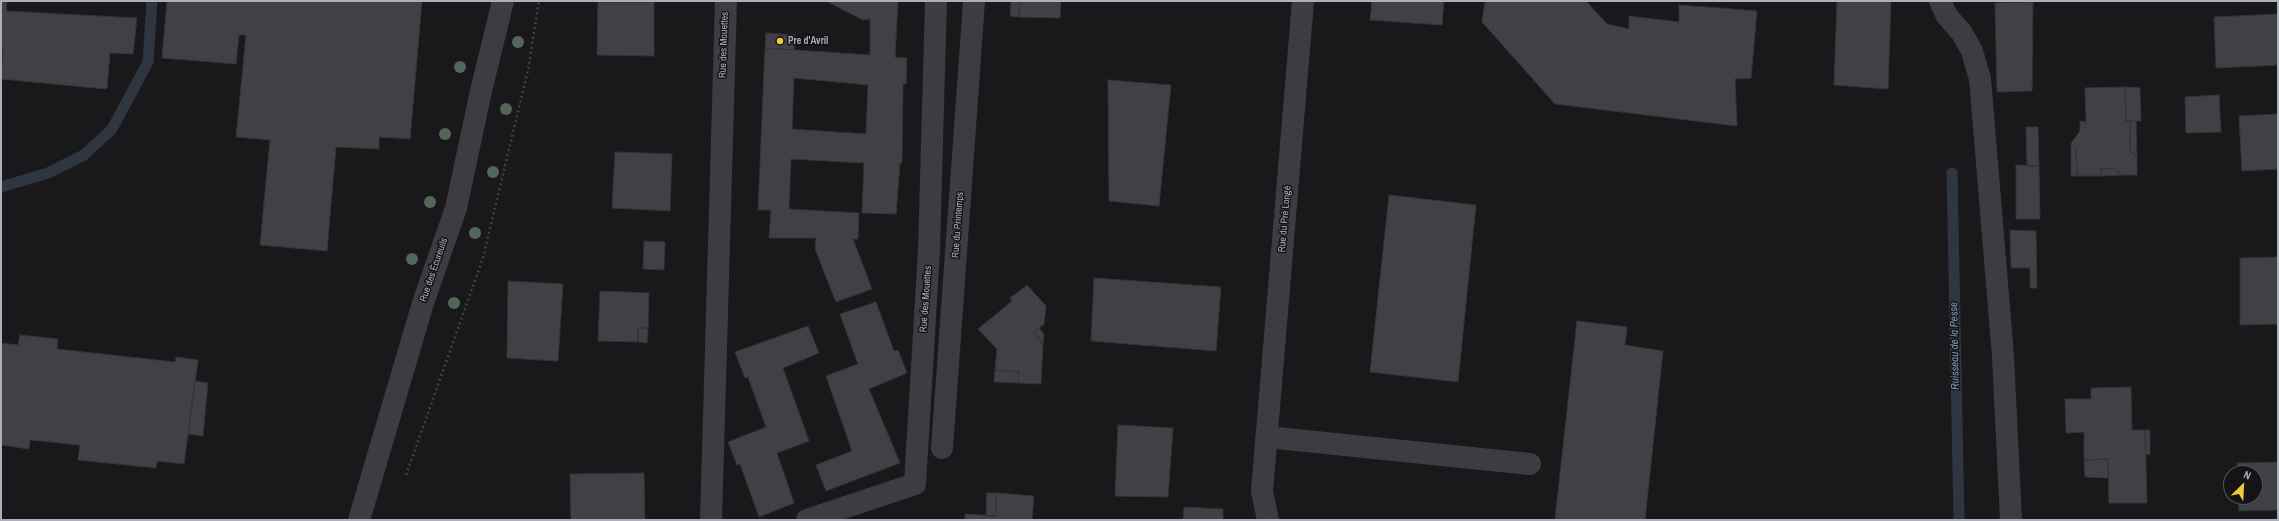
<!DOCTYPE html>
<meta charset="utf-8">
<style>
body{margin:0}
#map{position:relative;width:2279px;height:521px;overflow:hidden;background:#19191b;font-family:"Archivo Narrow",sans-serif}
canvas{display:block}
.frame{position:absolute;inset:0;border:2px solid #acafbb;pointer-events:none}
.north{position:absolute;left:2223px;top:465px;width:40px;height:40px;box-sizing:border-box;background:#141416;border:1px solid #515258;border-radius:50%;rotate:24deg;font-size:11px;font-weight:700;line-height:16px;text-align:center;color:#acafbb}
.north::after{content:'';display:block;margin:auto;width:14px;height:18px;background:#f2c93a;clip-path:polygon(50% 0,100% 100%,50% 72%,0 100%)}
</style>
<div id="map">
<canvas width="2279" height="521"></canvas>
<div class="frame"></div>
<div class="north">N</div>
</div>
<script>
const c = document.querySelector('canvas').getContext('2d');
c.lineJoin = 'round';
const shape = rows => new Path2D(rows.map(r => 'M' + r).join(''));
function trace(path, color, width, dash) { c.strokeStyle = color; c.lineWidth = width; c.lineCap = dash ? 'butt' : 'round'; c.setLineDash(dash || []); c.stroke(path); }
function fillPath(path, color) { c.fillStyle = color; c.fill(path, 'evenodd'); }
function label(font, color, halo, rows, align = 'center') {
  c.font = font + ' "Archivo Narrow",sans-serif'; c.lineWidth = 3; c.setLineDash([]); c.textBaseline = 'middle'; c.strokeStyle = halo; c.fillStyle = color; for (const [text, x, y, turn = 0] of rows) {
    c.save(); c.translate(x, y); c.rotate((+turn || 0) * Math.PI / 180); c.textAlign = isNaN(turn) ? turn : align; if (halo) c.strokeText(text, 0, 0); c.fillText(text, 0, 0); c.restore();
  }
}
const stream = shape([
 [1952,173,1959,520],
 [1,187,48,173,84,155,112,129,148,62,152,1]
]);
const building = shape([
 [1,1,7,1,6,11,137,18,133,54,110,53,107,88,106,89,1,79,3,50,1,50,1,1],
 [167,1,422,1,410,139,379,137,379,149,336,147,327,251,260,245,270,140,236,137,246,35,239,35,236,64,162,58,167,1],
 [826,1,898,1,895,57,907,58,906,84,903,84,902,163,900,163,896,214,862,213,864,163,791,159,789,209,859,213,858,239,853,239,872,289,836,302,815,249,816,238,769,238,771,210,758,210,765,48,870,55,870,19,863,20,826,1],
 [794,78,868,85,866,134,792,129,794,78],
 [1011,1,1020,1,1019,17,1010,16,1011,1],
 [1020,1,1061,1,1060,18,1019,17,1020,1],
 [1372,1,1444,1,1442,25,1370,20,1372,1],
 [1485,1,1586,1,1607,24,1629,29,1629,16,1679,22,1679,5,1757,11,1751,78,1735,79,1737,126,1555,104,1482,22,1485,1],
 [1837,1,1891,1,1888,89,1834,85,1837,1],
 [598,2,654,2,654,56,597,55,598,2],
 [2033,2,2032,91,1997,92,1995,3,2033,2],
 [2278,14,2278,65,2216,68,2214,17,2278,14],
 [766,33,795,35,794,50,765,48,766,33],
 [1108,80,1171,85,1159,206,1109,201,1108,80],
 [2125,87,2126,121,2130,121,2130,151,2137,157,2137,175,2122,175,2114,168,2101,169,2101,176,2077,176,2076,148,2071,143,2080,131,2080,121,2086,122,2085,88,2125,87],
 [2125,87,2140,88,2141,121,2126,121,2125,87],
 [2219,95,2221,132,2186,133,2185,97,2219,95],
 [2278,114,2278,169,2242,171,2239,116,2278,114],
 [2130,121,2136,121,2137,157,2130,151,2130,121],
 [2026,127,2038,127,2039,166,2027,166,2026,127],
 [2071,143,2076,148,2077,176,2071,176,2071,143],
 [615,152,672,154,670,211,612,208,615,152],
 [2016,165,2039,166,2040,219,2016,219,2016,165],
 [2114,168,2122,175,2101,176,2101,169,2114,168],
 [1389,195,1476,205,1458,382,1370,372,1389,195],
 [2010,230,2036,231,2037,288,2030,288,2030,268,2011,268,2010,230],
 [644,241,665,242,664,270,643,269,644,241],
 [2278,257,2278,324,2240,325,2240,258,2278,257],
 [1094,278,1221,287,1216,351,1091,341,1094,278],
 [508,281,563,284,558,361,507,358,508,281],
 [1027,285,1046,306,1044,324,1034,332,1043,344,1041,384,1018,383,1019,372,995,370,997,349,978,329,1012,301,1010,298,1027,285],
 [600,291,649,293,648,328,638,328,638,342,598,341,600,291],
 [876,302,894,351,898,350,907,373,869,389,900,463,826,491,816,465,852,451,826,376,858,364,840,314,876,302],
 [1577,321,1627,327,1625,345,1663,351,1645,520,1555,519,1577,321],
 [808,326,819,353,783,368,809,441,777,453,794,503,759,517,740,464,737,465,728,442,766,427,748,377,745,378,735,352,808,326],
 [638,328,648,328,647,343,638,342,638,328],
 [1039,328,1044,334,1043,344,1034,332,1039,328],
 [20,335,58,339,57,349,175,362,176,357,198,360,184,464,157,461,156,468,78,460,80,445,30,440,29,449,1,445,1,343,18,345,20,335],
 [995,370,1019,372,1018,383,994,382,995,370],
 [195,381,208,383,203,436,188,434,195,381],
 [2131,387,2132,430,2145,430,2147,503,2109,503,2108,459,2084,460,2084,432,2066,433,2065,399,2091,399,2091,388,2131,387],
 [1118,425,1173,428,1168,497,1115,496,1118,425],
 [2145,430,2150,430,2150,454,2146,455,2145,430],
 [2108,459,2108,478,2085,477,2084,460,2108,459],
 [2278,462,2278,510,2239,511,2238,497,2255,497,2255,473,2238,473,2237,463,2278,462],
 [644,473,645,520,571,520,570,474,644,473],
 [987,493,997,493,995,516,986,516,987,493],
 [997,493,1034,496,1032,520,965,520,965,514,995,516,997,493],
 [1184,507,1223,509,1223,520,1183,520,1184,507]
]);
const path = shape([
 [406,475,483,258,528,70,539,1]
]);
const minor = shape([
 [1940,1,1947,16,1962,33,1972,51,1980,79,2003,356,2011,520],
 [1267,437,1530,464],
 [942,448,974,1],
 [359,520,423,303,456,208,481,91,503,1],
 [711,520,726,1],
 [807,520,915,484,929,250,936,1],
 [1268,520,1262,491,1303,1]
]);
const trees = [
 [518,42],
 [460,67],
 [506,109],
 [445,134],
 [493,172],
 [430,202],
 [475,233],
 [412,259],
 [454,303]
];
const markers = [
 [780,41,4,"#f2c93a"]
];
const poiNames = [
 ["Pre d'Avril",788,41]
];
const streetNames = [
 ["Rue des Mouettes",724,45,-88],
 ["Rue du Pré Longé",1285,219,-85],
 ["Rue du Printemps",958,225,-86],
 ["Rue des Écureuils",434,270,-71],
 ["Rue des Mouettes",926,299,-86]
];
const waterNames = [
 ["Ruisseau de la Pesse",1955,346,-91]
];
trace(stream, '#2f3640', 11);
fillPath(building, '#414145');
trace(building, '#343337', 1);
trace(path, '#404147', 2.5, [2, 3]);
trace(minor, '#3c3c42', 22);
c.fillStyle = '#536758';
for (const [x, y] of trees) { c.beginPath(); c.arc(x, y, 6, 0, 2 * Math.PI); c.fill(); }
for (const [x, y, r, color] of markers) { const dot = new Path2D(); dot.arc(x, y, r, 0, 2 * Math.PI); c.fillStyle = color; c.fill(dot); trace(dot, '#141416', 1.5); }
label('bold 10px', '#acafbb', '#141416', poiNames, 'left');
label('10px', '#acafbb', '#141416', streetNames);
label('italic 11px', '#8398b5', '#141416', waterNames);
</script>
